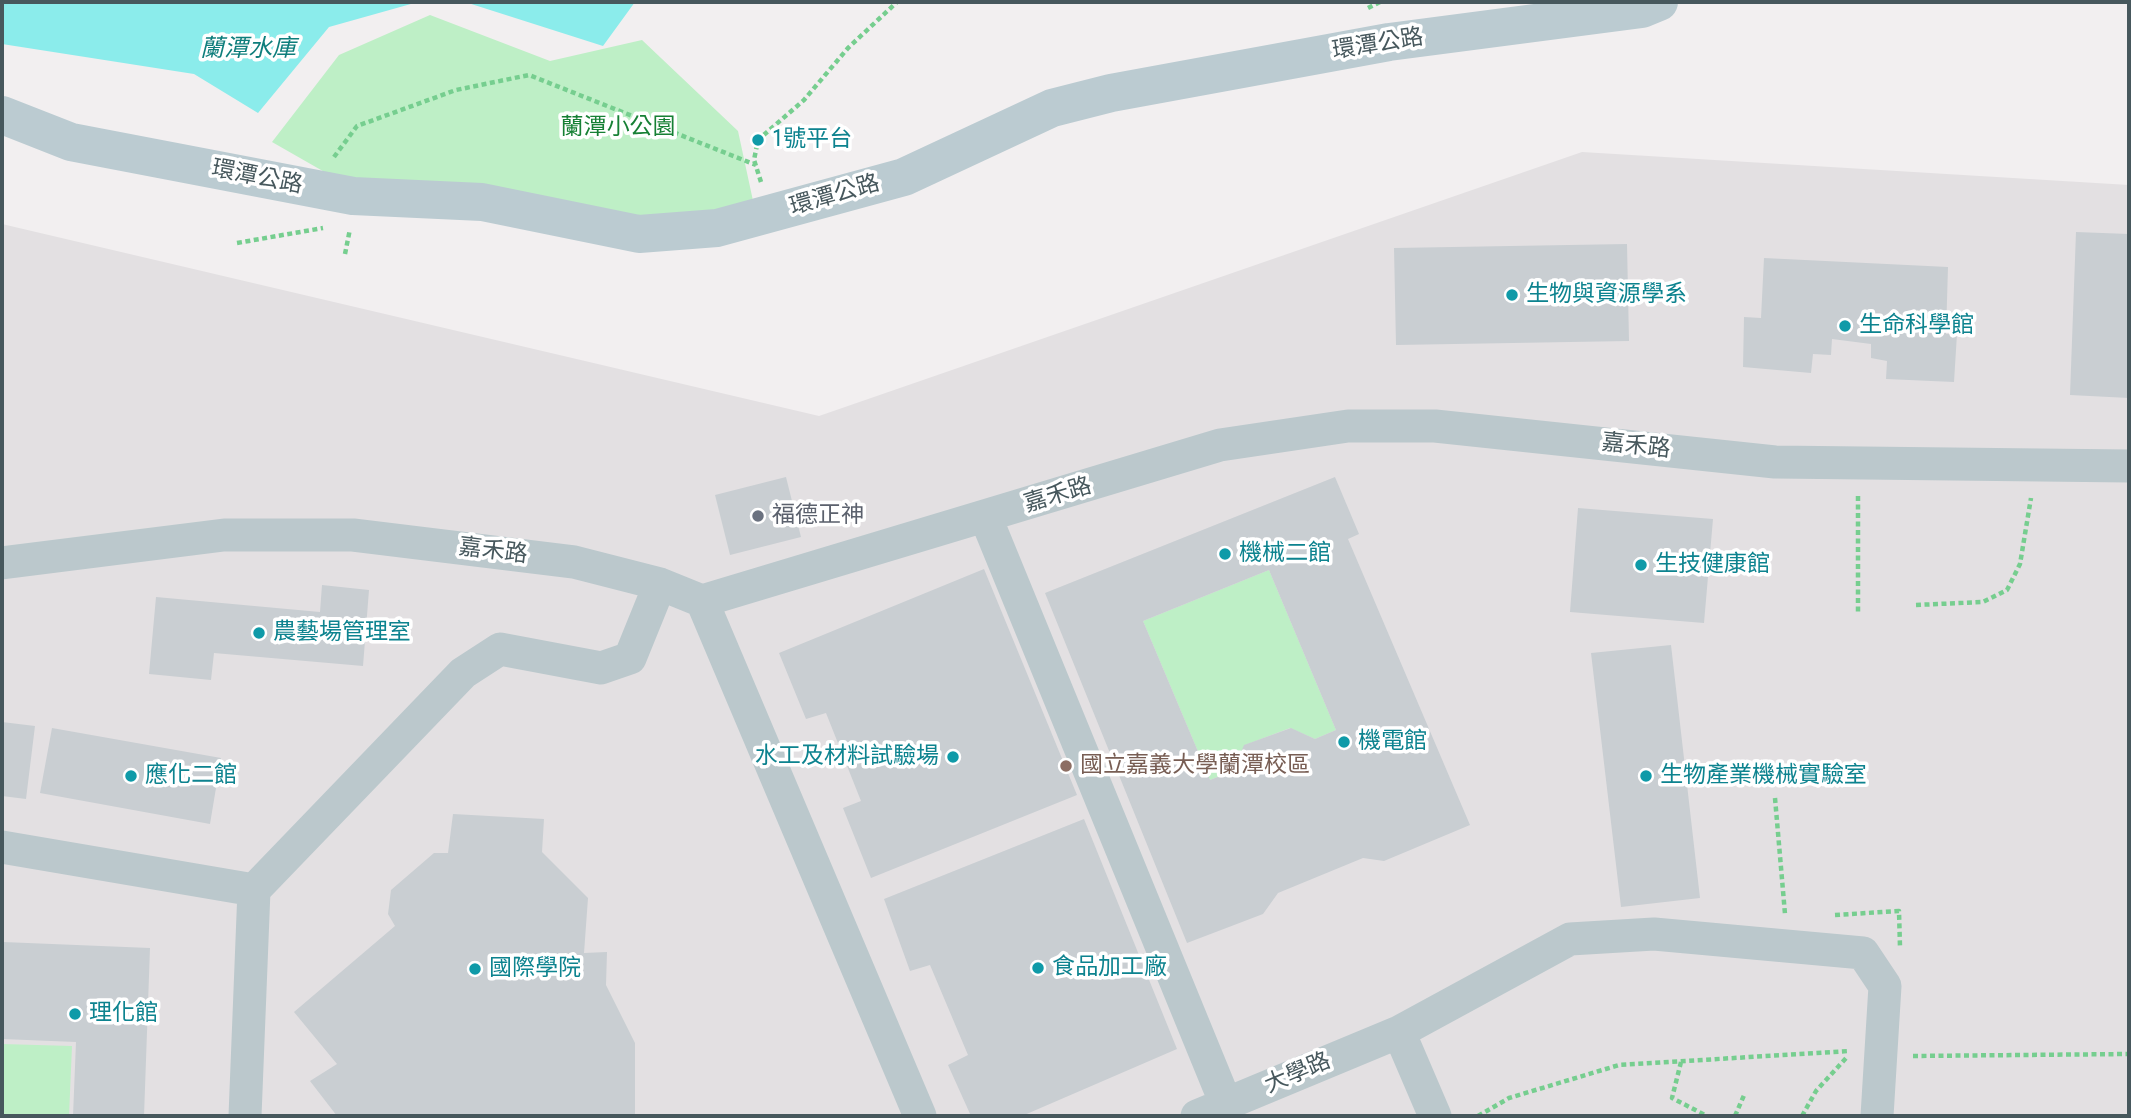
<!DOCTYPE html>
<meta charset="utf-8">
<style>
body{margin:0}
#map{position:relative;width:2131px;height:1118px;overflow:hidden;background:#f2eff0;font-family:"Roboto Condensed",sans-serif}
canvas{display:block}
.frame{position:absolute;inset:0;border:4px solid #47585d;pointer-events:none}
</style>
<div id="map">
<canvas width="2131" height="1118"></canvas>
<div class="frame"></div>
</div>
<script>
const c = document.querySelector('canvas').getContext('2d');
c.lineJoin = 'round';
function fillPath(path, color) { c.fillStyle = color; c.fill(path, 'evenodd'); }
const shape = rows => new Path2D(rows.map(r => 'M' + r).join(''));
function trace(path, color, width, dash) { c.strokeStyle = color; c.lineWidth = width; c.lineCap = dash ? 'butt' : 'round'; c.setLineDash(dash || []); c.stroke(path); }
function label(font, color, halo, rows, align = 'center') {
  c.font = font + ' "Roboto Condensed","Noto Sans TC",sans-serif'; c.lineWidth = 7; c.setLineDash([]); c.textBaseline = 'middle'; c.strokeStyle = halo; c.fillStyle = color; for (const [text, x, y, turn = 0] of rows) {
    c.save(); c.translate(x, y); c.rotate((+turn || 0) * Math.PI / 180); c.textAlign = isNaN(turn) ? turn : align; if (halo) c.strokeText(text, 0, 0); c.fillText(text, 0, 0); c.restore();
  }
}
const education = shape([
 [1582,152,2129,185,2129,1116,2,1116,2,224,819,416]
]);
const green = shape([
 [430,15,550,61,642,40,738,131,755,210,645,217,335,178,272,142,339,55],
 [1269,570,1336,730,1315,739,1290,728,1245,745,1233,771,1210,780,1143,621],
 [2,1044,72,1046,69,1116,2,1116]
]);
const water = shape([
 [2,2,418,2,329,27,258,113,194,74,2,44],
 [465,2,635,2,603,46]
]);
const building = shape([
 [2076,232,2129,234,2129,398,2070,395],
 [1627,244,1629,341,1396,345,1394,248],
 [1764,258,1948,267,1946,334,1957,334,1954,382,1886,379,1887,361,1871,358,1871,344,1832,339,1831,355,1813,354,1811,373,1743,367,1744,317,1761,318],
 [786,477,801,537,730,555,715,495],
 [1335,477,1359,534,1348,539,1470,825,1384,861,1363,858,1278,893,1263,914,1187,943,1045,593],
 [1269,570,1336,730,1315,739,1291,728,1244,745,1233,771,1210,780,1143,621],
 [1578,508,1713,519,1704,623,1570,612],
 [984,569,1077,795,871,878,843,808,861,801,826,713,806,719,779,653],
 [322,585,369,590,363,666,214,653,211,680,149,674,156,597,320,612],
 [1671,645,1700,898,1621,907,1591,653],
 [2,722,35,726,26,799,2,796],
 [52,728,221,758,210,824,40,793],
 [453,814,544,819,542,852,588,898,584,953,607,952,606,985,635,1043,635,1116,337,1116,310,1081,337,1064,294,1012,395,926,388,914,391,890,434,853,448,853],
 [1084,819,1177,1049,1022,1116,971,1116,948,1065,968,1055,930,965,910,971,884,899],
 [3,942,150,948,144,1116,73,1116,76,1042,2,1039]
]);
const path = shape([
 [1368,8,1380,2],
 [1368,8,1380,2],
 [334,157,357,126,456,90,529,75,756,165],
 [761,182,754,160,758,140,804,100,848,48,897,2],
 [237,243,323,228],
 [345,254,350,229],
 [1858,496,1858,614],
 [1916,605,1983,602,2007,590,2020,564,2031,498],
 [1775,798,1785,914],
 [1835,915,1899,911,1900,947],
 [1913,1056,2129,1054],
 [1681,1062,1672,1098,1707,1116],
 [1478,1116,1509,1098,1619,1065,1849,1051],
 [1735,1116,1745,1093],
 [1802,1116,1816,1091,1847,1057]
]);
const street = shape([
 [986,518,1226,1104],
 [2,563,224,535,353,535,574,562,660,584,702,601,1220,445,1348,426,1435,426,1775,462,2129,466],
 [702,601,920,1116],
 [2,847,254,890,245,1116],
 [254,890,463,673,500,649,601,668,630,658,660,584],
 [1399,1032,1435,1116],
 [1197,1116,1399,1032,1570,939,1654,934,1863,953,1885,986,1877,1116]
]);
const secondary = shape([
 [2,115,71,142,353,196,482,202,639,234,717,228,904,177,1052,108,1111,93,1389,42,1642,9,1659,2]
]);
const markers = [
 [758,140,7,"#0f9aa8"],
 [1512,295,7,"#0f9aa8"],
 [1845,326,7,"#0f9aa8"],
 [758,516,7,"#6b7280"],
 [1225,554,7,"#0f9aa8"],
 [1641,565,7,"#0f9aa8"],
 [259,633,7,"#0f9aa8"],
 [1344,742,7,"#0f9aa8"],
 [953,757,7,"#0f9aa8"],
 [1066,766,7,"#8d6e63"],
 [131,776,7,"#0f9aa8"],
 [1646,776,7,"#0f9aa8"],
 [1038,968,7,"#0f9aa8"],
 [475,969,7,"#0f9aa8"],
 [75,1014,7,"#0f9aa8"]
];
const streetNames = [
 ["環潭公路",1378,45,-9],
 ["環潭公路",257,178,11],
 ["環潭公路",835,196,-16],
 ["嘉禾路",1636,447,6],
 ["嘉禾路",1058,496,-17],
 ["嘉禾路",493,552,7],
 ["大學路",1298,1074,-23]
];
const parkNames = [
 ["蘭潭小公園",618,128]
];
const cultureNames = [
 ["1號平台",772,140],
 ["生物與資源學系",1526,295],
 ["生命科學館",1859,326],
 ["機械二館",1239,554],
 ["生技健康館",1655,565],
 ["農藝場管理室",273,633],
 ["機電館",1358,742],
 ["水工及材料試驗場",939,757,"right"],
 ["應化二館",145,776],
 ["生物產業機械實驗室",1660,776],
 ["食品加工廠",1052,968],
 ["國際學院",489,969],
 ["理化館",89,1014]
];
const worshipNames = [
 ["福德正神",772,516]
];
const educationNames = [
 ["國立嘉義大學蘭潭校區",1080,766]
];
const waterNames = [
 ["蘭潭水庫",248,50]
];
fillPath(education, '#e3e0e2');
fillPath(green, '#beefc6');
fillPath(water, '#8beceb');
fillPath(building, '#c9ced2');
trace(path, '#76ce8f', 4.5, [5, 3.5]);
trace(street, '#bbc8cc', 33);
trace(secondary, '#bbcbd1', 38);
for (const [x, y, r, color] of markers) { const dot = new Path2D(); dot.arc(x, y, r, 0, 2 * Math.PI); c.fillStyle = color; c.fill(dot); trace(dot, '#fff', 2.5); }
label('23px', '#47585d', '#fff', streetNames);
label('23px', '#178035', '#fff', parkNames);
label('23px', '#0d838f', '#fff', cultureNames, 'left');
label('23px', '#5b616d', '#fff', worshipNames, 'left');
label('23px', '#785e54', '#fff', educationNames, 'left');
label('italic 24px', '#0e7e7c', '#fff', waterNames);
</script>
